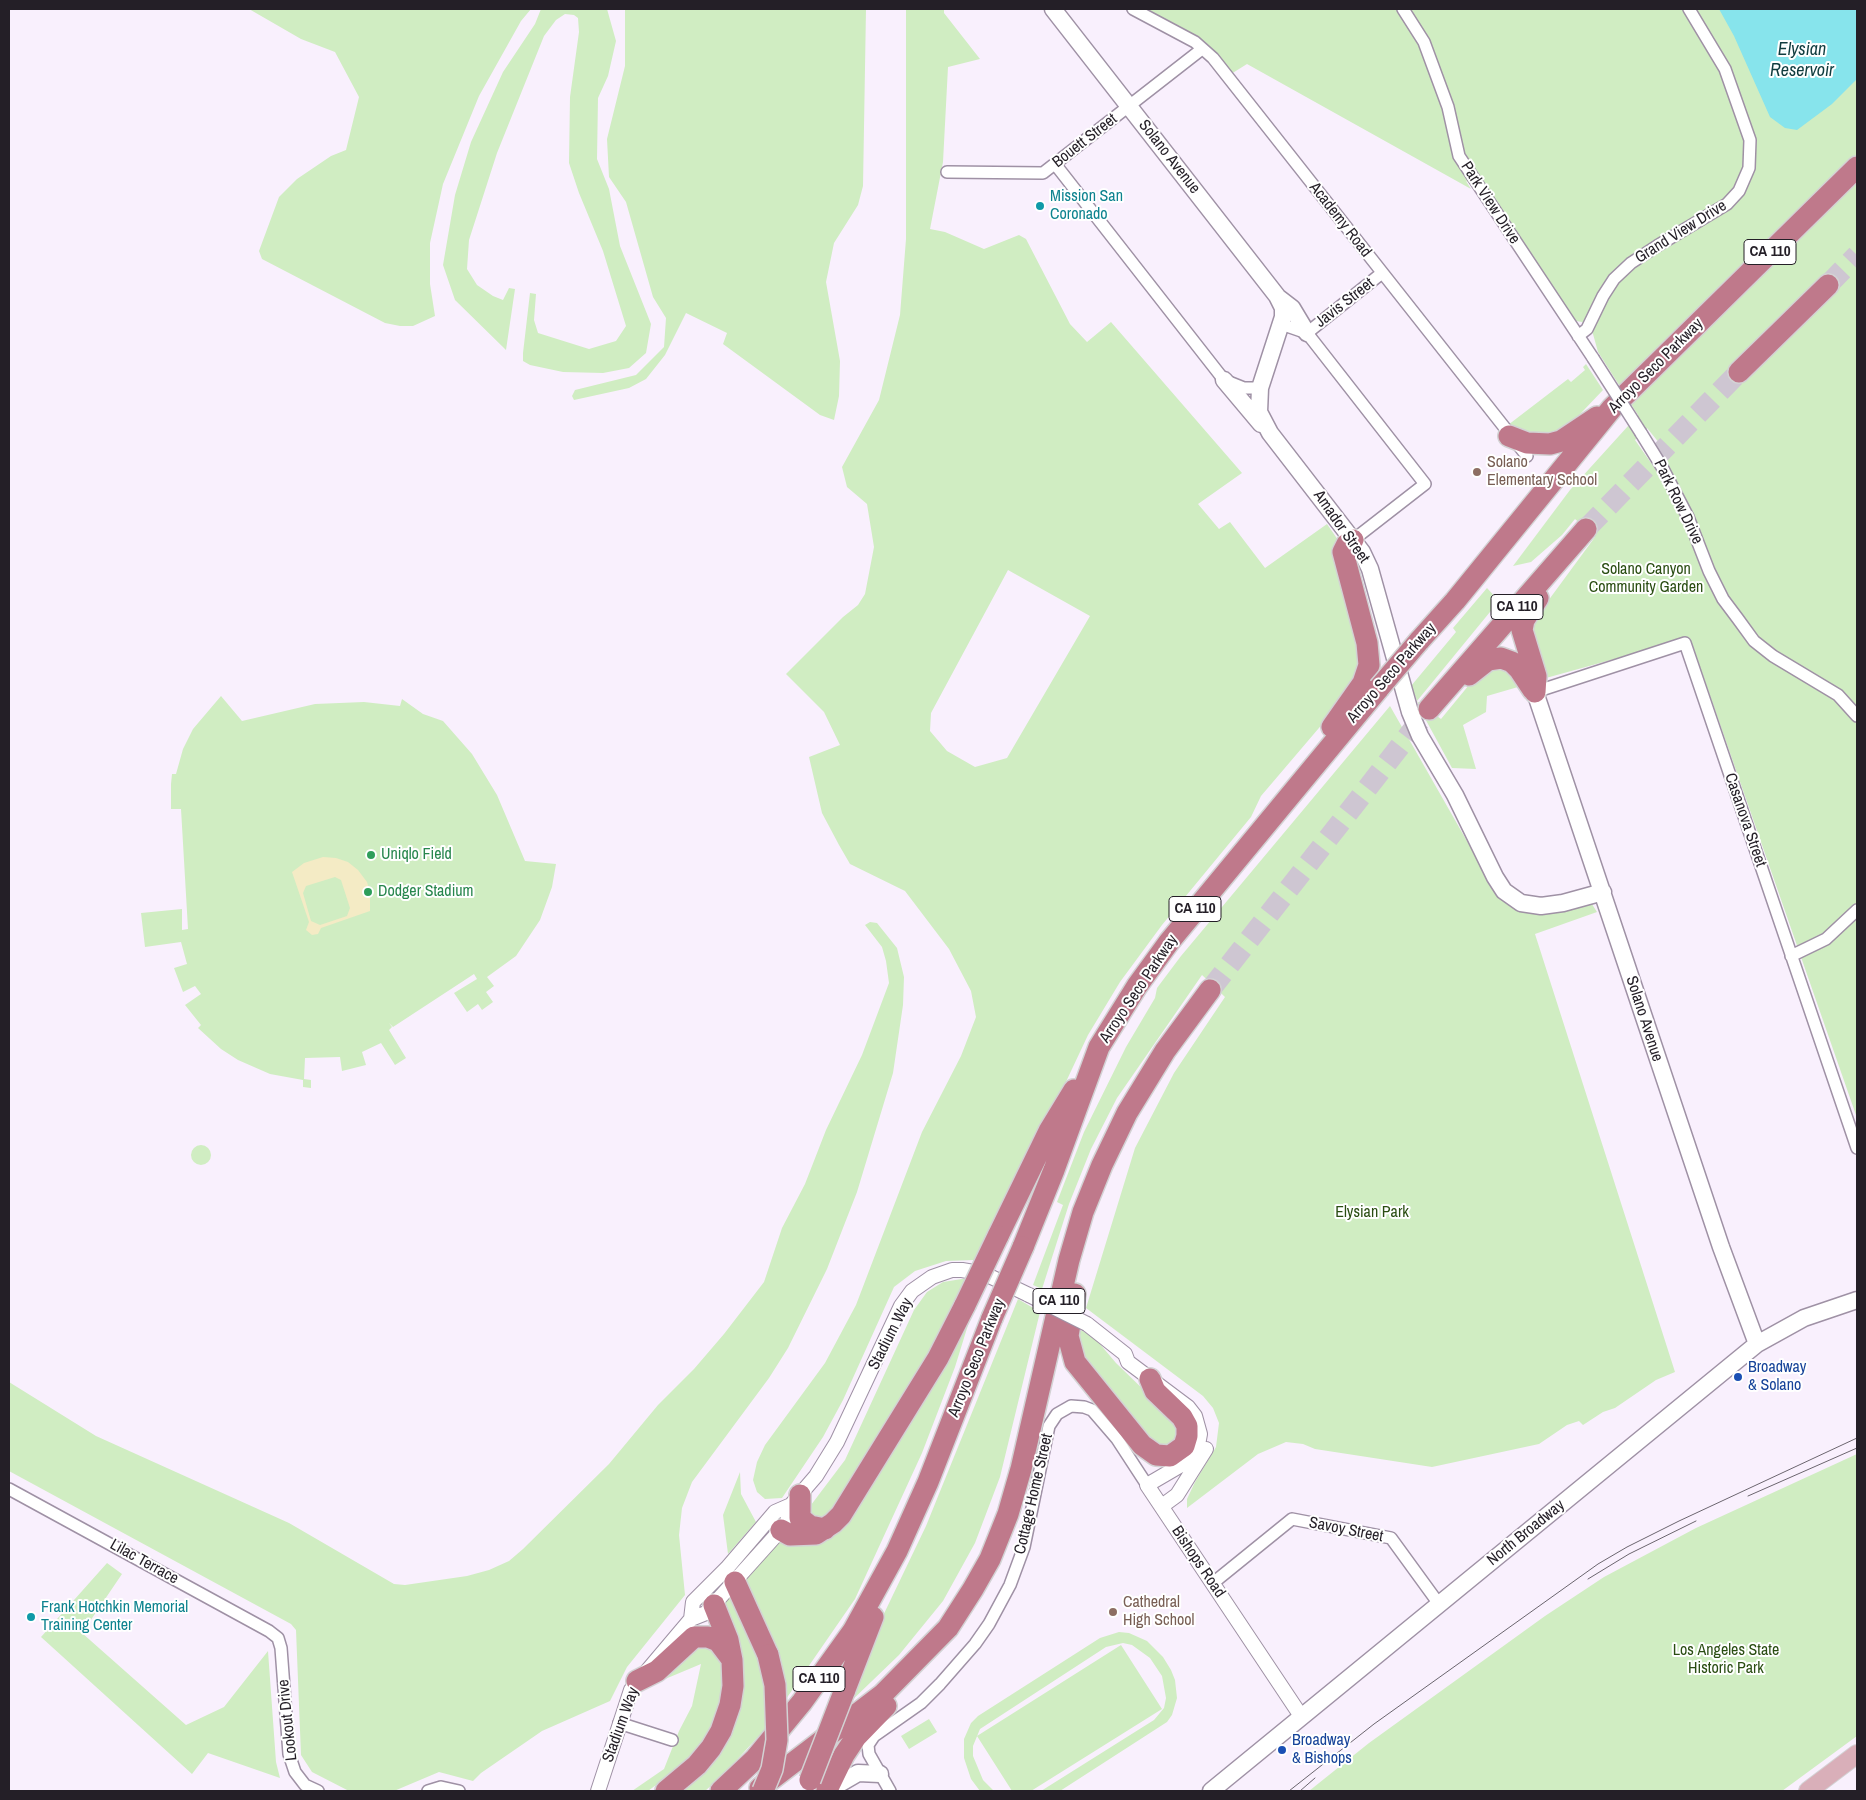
<!DOCTYPE html>
<style>
body{margin:0}
#map{position:relative;width:1866px;height:1800px;overflow:hidden;background:#f9f0fd;font-family:"Archivo Narrow",sans-serif}
canvas{display:block}
.frame{position:absolute;inset:0;border:10px solid #241f27;pointer-events:none}
</style>
<div id="map">
<canvas width="1866" height="1800"></canvas>
<div class="frame"></div>
</div>
<script>
const c = document.querySelector('canvas').getContext('2d');
c.lineJoin = 'round';
function fillPath(path, color) { c.fillStyle = color; c.fill(path, 'evenodd'); }
const shape = rows => new Path2D(rows.map(r => 'M' + r).join(''));
function trace(path, color, width, dash) { c.strokeStyle = color; c.lineWidth = width; c.lineCap = dash ? 'butt' : 'round'; c.setLineDash(dash || []); c.stroke(path); }
function label(font, color, halo, rows, align = 'center') {
  c.font = font + ' "Archivo Narrow",sans-serif'; c.lineWidth = 4; c.setLineDash([]); c.textBaseline = 'middle'; c.strokeStyle = halo; c.fillStyle = color; for (const [text, x, y, turn = 0] of rows) {
    c.save(); c.translate(x, y); c.rotate((+turn || 0) * Math.PI / 180); c.textAlign = isNaN(turn) ? turn : align; if (halo) c.strokeText(text, 0, 0); c.fillText(text, 0, 0); c.restore();
  }
}
const green = shape([
 [249,9,531,9,521,21,479,96,443,184,430,243,430,284,435,316,413,326,400,326,385,323,262,259,259,251,279,197,297,179,331,156,346,150,359,97,335,52,301,39],
 [541,9,607,9,616,41,608,76,598,98,597,159,609,189,620,246,651,324,646,353,629,368,603,373,563,372,530,365,523,361,523,353,530,293,536,294,534,320,538,333,589,349,616,341,626,326,603,251,579,193,569,163,570,97,579,32,578,18,574,15,565,14,556,20,544,36,497,153,469,240,467,269,477,285,493,296,503,300,509,288,515,289,506,350,455,300,443,265,455,195,471,142,503,72,535,24],
 [625,9,866,9,863,186,858,205,834,243,826,282,840,361,839,396,834,420,820,415,723,344,727,333,686,313,665,355,646,379,629,388,574,400,572,396,575,390,636,375,664,347,666,318,653,297,626,202,609,177,607,139,625,66],
 [906,9,944,9,944,13,980,59,948,67,943,162,930,229,945,232,984,249,1019,235,1026,239,1070,324,1087,342,1111,322,1242,473,1198,504,1219,529,1230,522,1265,568,1327,524,1338,540,1364,642,1353,688,1261,796,1251,817,1162,925,1120,982,1088,1035,1056,1103,974,1260,946,1261,915,1271,894,1287,843,1400,823,1437,782,1498,765,1499,757,1492,753,1480,757,1462,765,1445,825,1363,856,1305,922,1132,961,1056,976,1017,971,991,949,949,905,891,850,864,839,845,822,813,809,757,840,745,824,712,786,674,843,617,858,605,865,594,874,547,867,504,847,487,842,467,879,400,900,315,906,239],
 [1008,570,1090,616,1007,758,975,767,947,751,930,731,931,713],
 [1144,9,1857,9,1857,1118,1690,638,1546,678,1531,633,1534,620,1595,537,1575,519,1562,535,1531,562,1513,566,1570,490,1638,415,1598,352,1593,334,1582,322,1576,321,1487,192,1466,181,1471,189,1247,64,1231,74,1215,53,1201,39],
 [1647,428,1669,455,1656,470,1635,440],
 [1586,364,1603,390,1564,431,1528,437,1508,425,1568,379,1571,382,1585,370,1583,367],
 [1487,588,1499,601,1417,701,1441,719,1478,674,1502,663,1516,681,1518,687,1487,696,1486,712,1463,725,1476,769,1452,768,1422,713,1411,686,1456,632,1453,628],
 [221,696,242,721,315,704,364,702,400,706,402,699,423,714,443,721,472,754,497,795,525,861,556,864,552,887,540,920,516,956,487,977,494,986,486,992,493,1002,482,1010,478,1004,467,1012,454,993,477,979,474,974,393,1027,389,1023,392,1027,389,1030,406,1058,395,1065,381,1043,362,1052,366,1065,342,1071,340,1057,305,1058,304,1079,311,1080,311,1088,303,1087,303,1080,270,1074,238,1060,221,1049,198,1028,201,1025,185,1005,201,994,195,986,183,992,174,968,187,964,181,942,145,947,141,913,182,909,182,930,188,929,181,809,171,809,171,784,172,774,176,774,183,749,193,729],
 [1390,706,1496,892,1529,909,1590,901,1597,912,1535,934,1675,1372,1656,1380,1615,1408,1603,1412,1583,1425,1579,1421,1567,1425,1539,1444,1432,1467,1315,1449,1303,1444,1286,1442,1258,1454,1187,1508,1187,1499,1195,1482,1216,1447,1219,1423,1213,1408,1203,1396,1086,1308,1135,1148,1174,1073,1225,997,1202,975,1117,1098,1091,1149,1069,1204,1042,1289,1033,1285,1063,1205,1057,1202,1084,1132,1126,1047,1155,998,1157,988,1181,956],
 [870,922,877,923,897,948,904,977,903,1005,893,1073,857,1192,827,1269,788,1348,769,1378,692,1482,682,1508,679,1535,685,1595,627,1667,610,1701,542,1731,481,1773,473,1781,439,1772,394,1791,349,1791,312,1772,301,1755,296,1630,291,1624,9,1471,9,1382,96,1436,289,1523,394,1584,405,1585,467,1576,489,1570,509,1561,523,1549,609,1464,658,1405,694,1369,724,1334,764,1282,782,1228,805,1184,826,1130,862,1055,889,983,886,961,882,947,865,925],
 '191 1155a10 10 0 1 1 20 0a10 10 0 1 1-20 0Z',
 [968,1278,959,1303,838,1506,826,1518,818,1519,810,1514,811,1505,845,1460,914,1310,927,1292,943,1282],
 [1018,1299,1040,1312,1000,1477,975,1543,943,1601,899,1655,845,1707,868,1647,926,1526],
 [973,1309,955,1367,922,1453,855,1599,786,1699,745,1581,781,1539,827,1537],
 [1075,1327,1094,1337,1116,1363,1181,1426,1181,1440,1171,1448,1159,1447,1149,1438,1077,1351],
 [1857,1454,1857,1736,1782,1791,1309,1791,1369,1743,1545,1616,1604,1577,1696,1528],
 [740,1472,741,1494,756,1522,728,1554,723,1515],
 [107,1563,122,1574,82,1633,186,1725,224,1707,268,1651,276,1762,280,1778,208,1753,192,1774,41,1637],
 [725,1598,734,1599,761,1667,768,1711,768,1726,722,1776,705,1791,675,1791,732,1726,721,1606],
 [1119,1632,1129,1633,1147,1641,1163,1657,1171,1670,1175,1680,1177,1698,1172,1715,1167,1722,1060,1791,1041,1791,1154,1720,1164,1708,1166,1698,1162,1676,1150,1658,1132,1645,1123,1643,1106,1647,980,1729,973,1746,973,1756,983,1780,994,1791,980,1791,971,1779,964,1758,964,1739,971,1723,978,1716,1100,1638],
 [713,1643,726,1663,718,1715,705,1739,684,1764,648,1791,632,1791,664,1769,679,1731,692,1706,701,1664,646,1687,687,1647],
 [1121,1645,1162,1709,1031,1791,1012,1791,977,1736],
 [929,1719,937,1732,909,1749,901,1736]
]);
const sand = shape([
 [323,857,336,858,348,862,358,870,367,882,370,892,370,911,321,928,318,934,312,935,306,930,309,922,292,872,304,863],
 [335,877,341,880,350,908,347,916,320,925,311,921,303,893,306,886]
]);
const water = shape([
 [1719,9,1857,9,1857,79,1832,104,1797,130,1785,128,1770,117,1734,36]
]);
const motorwayTunnel = shape([
 [1828,285,1857,255],
 [1586,529,1739,372],
 [1210,990,1429,709]
]);
const minor = shape([
 [1133,9,1195,42,1213,58,1527,456],
 [1403,9,1424,42,1448,107,1459,156,1593,358],
 [1055,164,1224,380,1244,388,1260,388],
 [947,172,1043,173,1202,49],
 [1281,324,1307,333,1425,484,1353,540],
 [1307,333,1382,273],
 [1578,336,1587,329,1603,296,1614,279,1631,263,1657,246,1727,204,1739,191,1749,168,1750,140,1725,69,1689,9],
 [1641,433,1662,467,1688,517,1709,571,1723,599,1738,619,1754,641,1773,656,1838,695,1857,716],
 [1535,692,1685,643,1857,1148],
 [1791,956,1826,939,1857,910],
 [9,1489,269,1631,278,1638,281,1648,289,1754,295,1772,305,1785,318,1791],
 [1213,1583,1292,1519,1391,1538,1439,1604],
 [619,1723,672,1740],
 [428,1791,441,1787,459,1791],
 [890,1791,869,1754,868,1745,874,1736,921,1703,940,1684,975,1644,989,1624,1010,1585,1024,1547,1049,1426,1057,1414,1071,1406,1084,1407,1092,1410,1117,1439,1147,1485]
]);
const tertiary = shape([
 [1087,1324,1125,1354,1128,1362,1188,1407,1195,1416,1200,1434,1198,1445,1193,1456,1183,1464,1147,1485,1301,1716],
 [1162,1506,1177,1495,1206,1449],
 [691,1619,693,1602,727,1568,775,1512,791,1505],
 [598,1791,631,1690,691,1619,706,1613,787,1523,791,1505,816,1476,837,1442,901,1306,912,1291,932,1277,952,1270,962,1270,985,1274,1029,1295]
]);
const secondary = shape([
 [1053,9,1277,296,1283,308,1283,317,1260,388,1259,412,1270,433,1362,552,1370,569,1410,712,1420,736,1455,795,1495,877,1504,891,1521,903,1541,906,1563,903,1603,892],
 [1279,298,1292,308,1307,333],
 [1224,380,1261,424],
 [1535,692,1721,1247,1757,1344],
 [827,1791,858,1773,880,1774],
 [1211,1791,1757,1344,1804,1318,1857,1300]
]);
const primary = shape([
 [1808,1791,1857,1754]
]);
const motorway = shape([
 [1739,372,1828,285],
 [1509,436,1527,443,1550,444,1561,441,1597,417],
 [1419,641,1455,601,1612,408,1857,167],
 [1469,675,1488,660,1501,658,1512,662,1519,669,1533,690],
 [1535,692,1536,676,1522,630,1524,620,1538,598],
 [1429,709,1586,529],
 [1332,727,1363,683,1369,665,1367,643,1343,552,1347,544,1353,540],
 [998,1236,1049,1131,1074,1090],
 [1023,1247,1054,1170,1099,1047,1137,986,1169,942,1379,688],
 [1075,1294,1068,1336,1075,1362,1142,1445,1156,1455,1170,1456,1184,1446,1187,1436,1187,1426,1182,1417,1155,1391,1150,1379],
 [800,1495,800,1518,810,1526,825,1529],
 [781,1530,790,1535,816,1534,833,1523,841,1515,938,1358,965,1305],
 [735,1582,768,1655],
 [637,1681,657,1671,694,1637,708,1637,718,1641,730,1657],
 [844,1692,873,1617],
 [760,1788,883,1694,948,1628,973,1589,990,1559,1008,1514,1021,1469,1069,1260,1083,1212,1102,1165,1127,1113,1165,1051,1210,990],
 [827,1790,844,1755,856,1737,886,1706],
 [666,1791,697,1765,711,1748,721,1731,730,1705,733,1686,732,1660,728,1640,714,1605],
 [721,1791,755,1759,802,1702,853,1631,897,1551,928,1482,992,1318]
]);
const tram = shape([
 [1748,1496,1857,1448],
 [1588,1579,1629,1554,1696,1521],
 [1289,1791,1374,1724,1598,1564,1627,1547,1679,1521,1857,1438],
 [1300,1791,1315,1778]
]);
const minorBridge = shape([
 [1593,358,1641,433]
]);
const tertiaryBridge = shape([
 [1029,1295,1087,1324]
]);
const motorwayBridge = shape([
 [1379,688,1419,641],
 [965,1305,998,1236],
 [992,1318,1023,1247],
 [810,1780,844,1692],
 [763,1791,772,1769,777,1740,775,1685,768,1655]
]);
const markers = [
 [1040,206,5,"#0f9aa8"],
 [1477,472,5,"#8d6e63"],
 [371,855,5,"#2e9e5b"],
 [368,892,5,"#2e9e5b"],
 [1738,1377,5,"#1a4fb4"],
 [1113,1612,5,"#8d6e63"],
 [31,1617,5,"#0f9aa8"],
 [1282,1750,5,"#1a4fb4"]
];
const shields = [
 [1770,252,52],
 [1517,607,52],
 [1195,909,52],
 [1059,1301,52],
 [819,1679,52]
];
const shieldNames = [
 ["CA 110",1770,252],
 ["CA 110",1517,607],
 ["CA 110",1195,909],
 ["CA 110",1059,1301],
 ["CA 110",819,1679]
];
const streetNames = [
 ["Bouett Street",1085,141,-38],
 ["Solano Avenue",1169,157,52],
 ["Park View Drive",1490,203,57],
 ["Academy Road",1340,220,52],
 ["Grand View Drive",1681,232,-32],
 ["Javis Street",1345,303,-38],
 ["Arroyo Seco Parkway",1656,366,-45],
 ["Park Row Drive",1678,502,64],
 ["Amador Street",1341,527,55],
 ["Arroyo Seco Parkway",1392,673,-49],
 ["Casanova Street",1745,820,71],
 ["Arroyo Seco Parkway",1139,989,-56],
 ["Solano Avenue",1644,1019,72],
 ["Stadium Way",891,1334,-63],
 ["Arroyo Seco Parkway",977,1358,-68],
 ["Cottage Home Street",1034,1494,-77],
 ["Savoy Street",1346,1530,11],
 ["North Broadway",1526,1533,-39],
 ["Lilac Terrace",144,1562,29],
 ["Bishops Road",1198,1562,56],
 ["Lookout Drive",288,1720,-96],
 ["Stadium Way",621,1725,-70]
];
const cultureNames = [
 ["Mission San",1050,197],
 ["Coronado",1050,215],
 ["Frank Hotchkin Memorial",41,1608],
 ["Training Center",41,1626]
];
const educationNames = [
 ["Solano",1487,463],
 ["Elementary School",1487,481],
 ["Cathedral",1123,1603],
 ["High School",1123,1621]
];
const parkNames = [
 ["Solano Canyon",1646,570],
 ["Community Garden",1646,588],
 ["Elysian Park",1372,1213],
 ["Los Angeles State",1726,1651],
 ["Historic Park",1726,1669]
];
const leisureNames = [
 ["Uniqlo Field",381,855],
 ["Dodger Stadium",378,892]
];
const transitNames = [
 ["Broadway",1748,1368],
 ["& Solano",1748,1386],
 ["Broadway",1292,1741],
 ["& Bishops",1292,1759]
];
const waterNames = [
 ["Elysian",1802,50],
 ["Reservoir",1802,71]
];
fillPath(green, '#d0edc2');
fillPath(sand, '#f4ebc5');
fillPath(water, '#87e4ec');
trace(motorwayTunnel, '#cec6d2', 21, [21, 11]);
trace(minor, '#9f91a5', 14);
trace(tertiary, '#9f91a5', 16);
trace(secondary, '#9f91a5', 19);
trace(primary, '#d3d2d4', 20);
trace(motorway, '#d3d2d4', 24);
trace(minor, '#fff', 11);
trace(tertiary, '#fff', 14);
trace(secondary, '#fff', 16);
trace(primary, '#d9afb9', 18);
trace(motorway, '#bf798b', 21);
trace(tram, '#6b656e', 1);
trace(minorBridge, '#9f91a5', 14, []);
trace(tertiaryBridge, '#9f91a5', 16, []);
trace(motorwayBridge, '#d3d2d4', 24, []);
trace(minorBridge, '#fff', 11);
trace(tertiaryBridge, '#fff', 14);
trace(motorwayBridge, '#bf798b', 21);
for (const [x, y, r, color] of markers) { const dot = new Path2D(); dot.arc(x, y, r, 0, 2 * Math.PI); c.fillStyle = color; c.fill(dot); trace(dot, '#fff', 2); }
for (const [x, y, w] of shields) { const box = new Path2D(); box.roundRect(x - w / 2, y - 12.5, w, 25, 4); c.fillStyle = '#fff'; c.fill(box); trace(box, '#241f27', 1); }
label('bold 15px', '#241f27', null, shieldNames);
label('16px', '#241f27', '#fff', streetNames);
label('16px', '#0d838f', '#fff', cultureNames, 'left');
label('16px', '#785e54', '#fff', educationNames, 'left');
label('16px', '#2a4d12', '#fff', parkNames);
label('16px', '#27864d', '#fff', leisureNames, 'left');
label('16px', '#164399', '#fff', transitNames, 'left');
label('italic 18px', '#0f3c3f', '#fff', waterNames);
</script>
